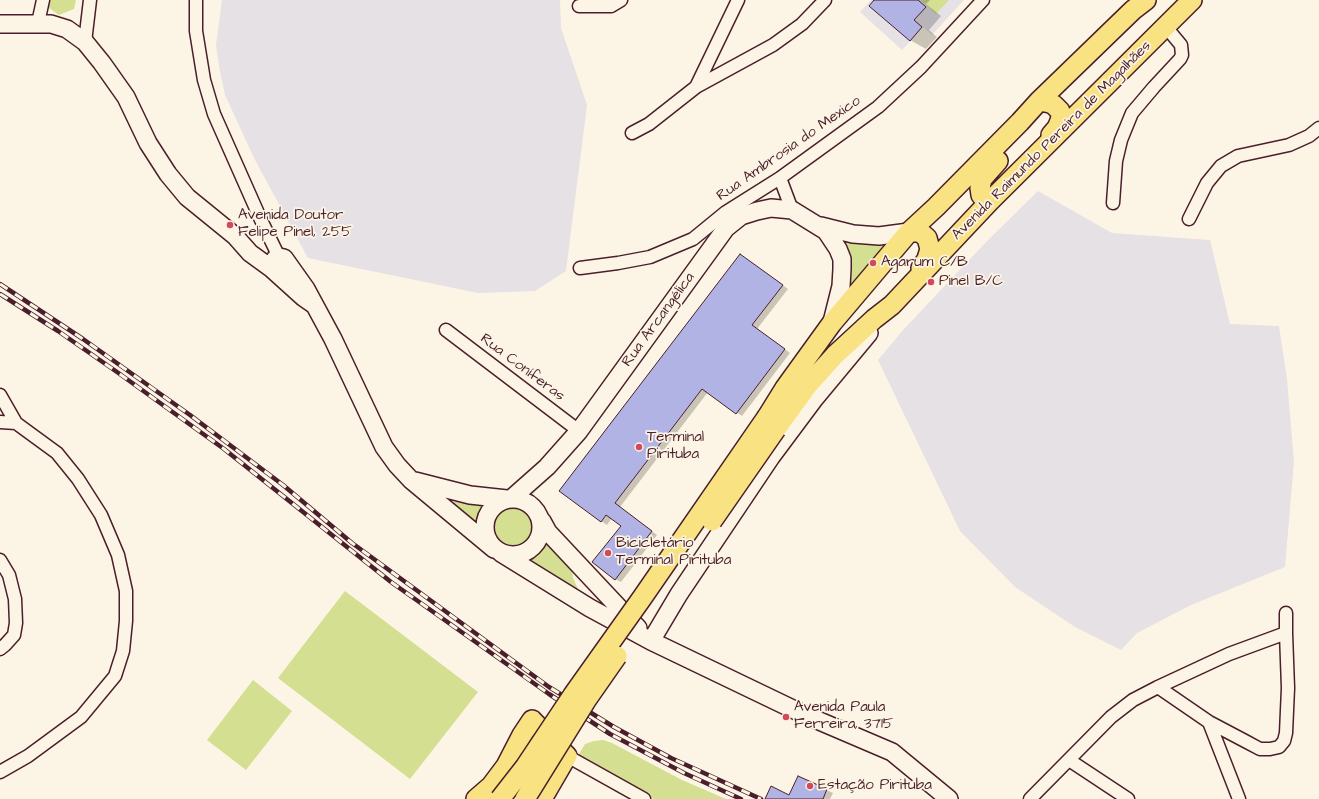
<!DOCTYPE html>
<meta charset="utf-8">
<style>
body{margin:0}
canvas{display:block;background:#fcf5e5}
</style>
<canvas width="1319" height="799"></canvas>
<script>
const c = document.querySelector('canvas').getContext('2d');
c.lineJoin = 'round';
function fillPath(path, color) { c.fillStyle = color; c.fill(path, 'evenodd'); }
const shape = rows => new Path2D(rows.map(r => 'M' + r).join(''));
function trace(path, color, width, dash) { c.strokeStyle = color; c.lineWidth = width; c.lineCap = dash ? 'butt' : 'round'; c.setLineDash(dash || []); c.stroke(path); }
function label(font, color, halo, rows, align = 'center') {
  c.font = font + ' "Architects Daughter",sans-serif'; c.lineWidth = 3.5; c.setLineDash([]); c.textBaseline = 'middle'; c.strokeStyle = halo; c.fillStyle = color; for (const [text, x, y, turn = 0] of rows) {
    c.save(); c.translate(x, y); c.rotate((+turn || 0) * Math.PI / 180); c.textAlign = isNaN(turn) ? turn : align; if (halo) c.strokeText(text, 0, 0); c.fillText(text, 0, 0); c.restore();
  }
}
const built = shape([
 [222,0,560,0,561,28,587,105,566,271,535,291,478,293,308,258,255,160,225,95,219,66,216,45],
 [871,0,964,0,932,35,923,27,902,50,860,12],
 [1038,191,1112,233,1210,240,1230,324,1279,326,1287,379,1294,462,1285,567,1191,605,1137,633,1121,650,1075,627,1015,587,960,531,878,360,904,329,988,240]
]);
const green = shape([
 [47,0,76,0,74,9,59,15,46,6],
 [921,0,949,0,936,14],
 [836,236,892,238,842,306],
 [498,500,488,508,483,518,481,530,484,537,453,502],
 '492 526a22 22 0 1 1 44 0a22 22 0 1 1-44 0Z',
 [548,535,572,566,573,578,579,591,518,557,526,556,534,550],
 [345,591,478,692,410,779,278,678],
 [253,680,292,711,246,770,207,740],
 [603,740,612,743,682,780,726,799,654,799,576,759,585,744,594,741]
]);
const shadow = shape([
 [875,0,930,0,926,4,941,16,929,30,937,37,926,49,910,40],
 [746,259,788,289,757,329,790,353,742,416,708,392,620,507,657,535,621,582,615,579,623,526,612,518,607,525,601,521],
 [798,777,833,793,830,799,766,799,790,796]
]);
const building = shape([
 [874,0,918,0,926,7,914,20,922,27,910,41,869,6,874,0],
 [740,254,783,285,752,325,785,349,736,414,702,389,615,503,652,531,615,580,592,562,621,526,606,515,601,522,559,491,740,254],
 [798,776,827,789,823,799,765,799,771,786,789,795,798,776]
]);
const street = shape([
 [196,0,196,31,204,80,214,114,261,220,279,257],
 [579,6,611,6,621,0],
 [38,23,43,0],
 [85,42,90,0],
 [696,87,738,0],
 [632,133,649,124,696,87,773,45,802,24,825,0],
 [780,178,792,210],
 [1113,203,1116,161,1121,140,1132,113,1154,87,1180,59,1182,55,1181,45,1166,27],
 [1189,219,1207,183,1221,166,1238,156,1289,145,1309,136,1319,128],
 [580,268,618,263,650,257,693,239,726,212,780,178,878,107,921,67,983,0],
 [446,330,579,431],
 [0,395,16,423],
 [0,422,16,423,57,453,78,479,101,515,118,555,126,591,126,621,123,651,115,676,81,717,28,756,0,772],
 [0,560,9,575,15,599,16,623,14,635,5,645,0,649],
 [1158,687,1209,722,1245,741,1260,749,1270,749,1279,747,1284,741,1286,733,1288,688,1286,633,1286,613],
 [1209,722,1239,799],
 [567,756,644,799],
 [1069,760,1128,799],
 [1030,799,1111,717,1133,700,1158,687,1229,654,1286,633]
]);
const secondary = shape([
 [0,24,51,24,67,29,85,42,102,63,126,97,148,143,168,174,187,197,235,236,250,253,272,269,303,297,313,304],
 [821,226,853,234,879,236,909,232],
 [272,269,272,265,275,259,279,257,284,258,306,289,333,339,384,447,397,465,411,480,494,549],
 [415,481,470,495,507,499],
 [512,498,547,467,579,431,726,228,741,216,757,211,771,208,792,210,826,231,838,249,842,259,842,269,841,286,832,322],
 '485 527a28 28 0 1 1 56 0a28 28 0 1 1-56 0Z',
 [542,521,548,532,638,628],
 [501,553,590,608,651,641,803,714,892,752,949,799],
 [651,641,679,594,771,457,815,398,869,333]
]);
const primary = shape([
 [1039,101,1050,103,1054,105,1060,111,1061,116,1060,121,1057,128,1051,135],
 [990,201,985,200,981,195,980,188,982,179,998,161],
 [909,232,920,232,927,238,930,249,927,259,921,268],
 [767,417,785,388,832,323,909,232,936,207,1020,122,1039,101,1133,10,1146,0],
 [776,429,808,385,835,355,874,319,892,305,990,201,1192,0],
 [476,799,491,786,506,766,522,735,532,720,567,756,542,799]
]);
const rail = shape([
 [0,284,83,339,190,415,283,485,352,543,549,687,614,727,671,758,761,799],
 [0,294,58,331,117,372,224,449,391,582,549,694,610,734,684,773,741,799]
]);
const primaryBridge = shape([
 [712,521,776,429],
 [500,799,525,767,573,695,642,598,767,417],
 [525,799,587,699,617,656]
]);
const markers = [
 [230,225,4,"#d1495b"],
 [873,263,4,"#d1495b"],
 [931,282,4,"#d1495b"],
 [639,447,4,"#d1495b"],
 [608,553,4,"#d1495b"],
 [786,717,4,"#d1495b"],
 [810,786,4,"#d1495b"]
];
const streetNames = [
 ["Avenida Raimundo Pereira de Magalhães",1052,141,-45],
 ["Rua Ambrosia do Mexico",789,149,-35],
 ["Rua Arcangélica",659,320,-54],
 ["Rua Coníferas",522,368,37]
];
const poiNames = [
 ["Avenida Doutor",238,216],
 ["Felipe Pinel, 255",238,233],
 ["Agarum C/B",881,263],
 ["Pinel B/C",939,282],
 ["Terminal",647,438],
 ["Pirituba",647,455],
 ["Bicicletário",616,544],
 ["Terminal Pirituba",616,561],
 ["Avenida Paula",794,708],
 ["Ferreira, 3715",794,725],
 ["Estação Pirituba",818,786]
];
fillPath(built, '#e6e1e5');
fillPath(green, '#d4df92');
fillPath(shadow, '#0003');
fillPath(building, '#b1b3e5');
trace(building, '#4a1f2b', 1);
trace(street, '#4a1f2b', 15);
trace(secondary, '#4a1f2b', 20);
trace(primary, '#4a1f2b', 22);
trace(street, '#fcf5e5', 12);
trace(secondary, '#fcf5e5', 17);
trace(primary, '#f8e281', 19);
trace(rail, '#4a1f2b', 4.5);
trace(rail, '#fcf5e5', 3, [9]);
trace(primaryBridge, '#4a1f2b', 22, []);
trace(primaryBridge, '#f8e281', 19);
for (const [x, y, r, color] of markers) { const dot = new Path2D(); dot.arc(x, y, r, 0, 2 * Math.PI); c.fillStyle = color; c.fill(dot); trace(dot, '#fcf5e5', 1.5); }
label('15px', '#4a1f2b', '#fcf5e5', streetNames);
label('15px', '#4a1f2b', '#fcf5e5', poiNames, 'left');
</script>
